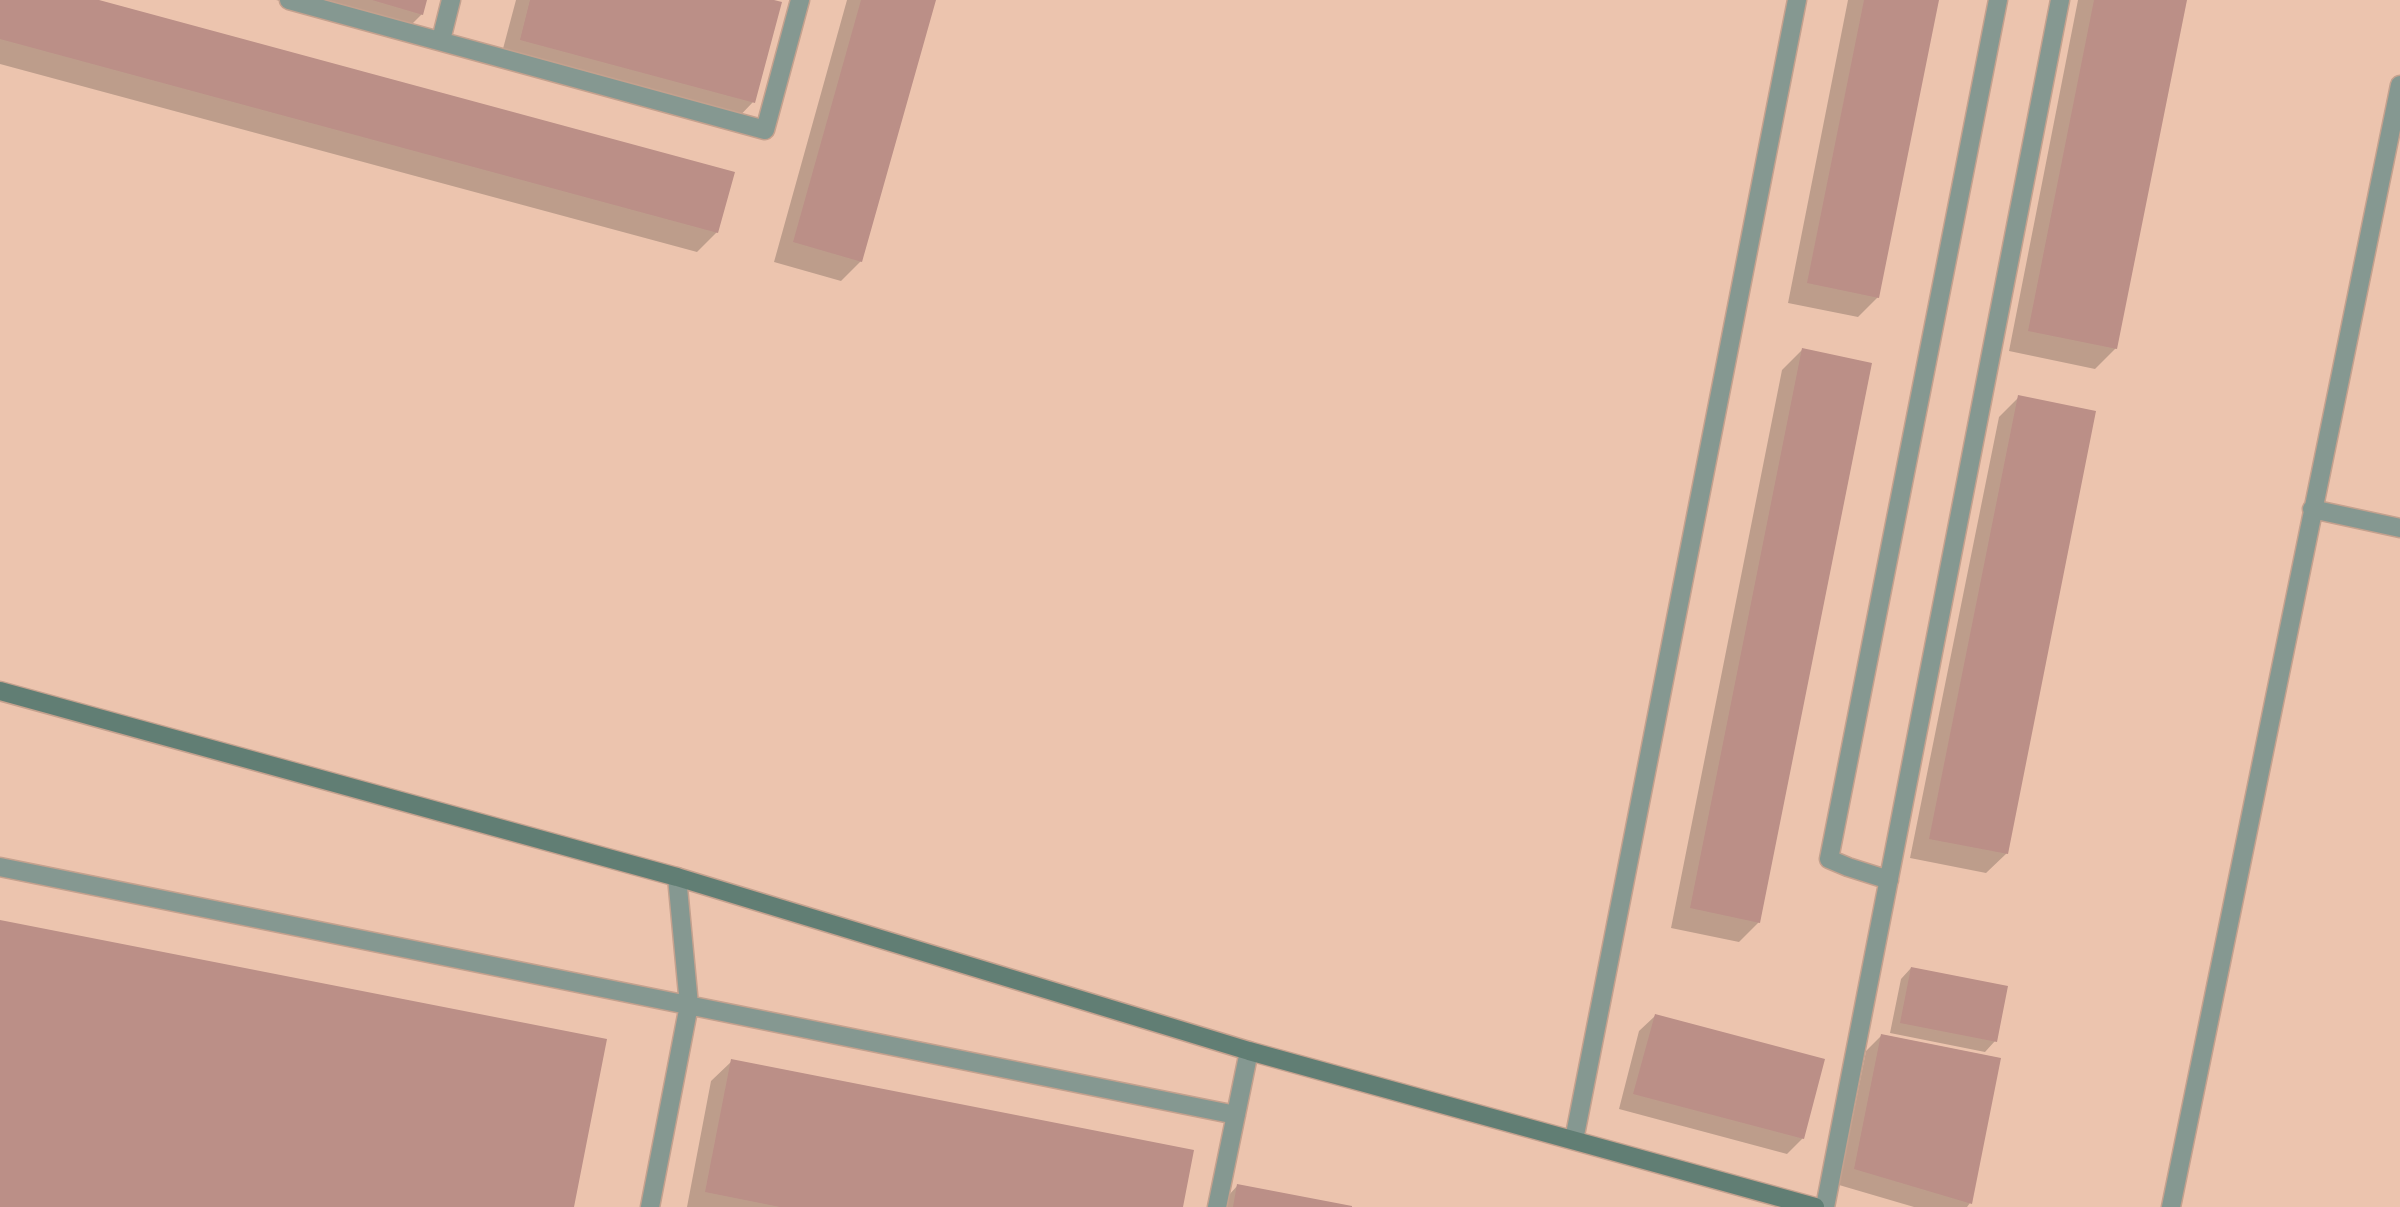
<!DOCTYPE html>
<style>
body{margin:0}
canvas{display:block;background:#ecc4ae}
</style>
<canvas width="2400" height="1207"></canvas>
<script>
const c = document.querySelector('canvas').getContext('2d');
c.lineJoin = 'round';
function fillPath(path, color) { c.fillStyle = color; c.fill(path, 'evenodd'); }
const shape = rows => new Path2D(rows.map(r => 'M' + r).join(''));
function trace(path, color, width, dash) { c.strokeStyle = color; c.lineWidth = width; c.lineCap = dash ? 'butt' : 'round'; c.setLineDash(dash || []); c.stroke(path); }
const shadow = shape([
 [0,0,94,0,717,232,697,252,0,64],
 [276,0,425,0,422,14,402,34],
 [516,0,768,0,753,102,733,123,500,60],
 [847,0,934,0,861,261,841,281,774,262],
 [1848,0,1937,0,1878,297,1858,317,1788,303],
 [2078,0,2185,0,2116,348,2095,369,2009,351],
 [1802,350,1759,922,1739,942,1671,928,1782,370],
 [2019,397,2007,853,1986,873,1910,858,1999,417],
 [1911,968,1995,1041,1985,1052,1890,1033,1901,979],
 [1655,1016,1803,1138,1787,1154,1619,1109,1639,1031],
 [1882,1035,1970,1203,1967,1207,1914,1207,1839,1185,1866,1051],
 [732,1061,1181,1207,687,1207,711,1081],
 [1238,1185,1350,1207,1218,1207]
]);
const building = shape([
 [0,0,99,0,735,172,718,233,0,39],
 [372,0,427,0,423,15],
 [530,0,774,0,782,2,755,103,520,40],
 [861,0,936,0,862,262,793,242],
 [1864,0,1939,0,1879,298,1807,283],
 [2094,0,2187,0,2117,349,2028,331],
 [1802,348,1872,363,1760,923,1690,908],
 [2018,395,2096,411,2008,854,1929,839],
 [0,920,607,1039,574,1207,0,1207],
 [1911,967,2008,986,1997,1042,1900,1023],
 [1655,1014,1825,1059,1804,1139,1633,1094],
 [1881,1034,2001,1058,1972,1204,1854,1169],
 [731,1059,1194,1150,1183,1207,780,1207,705,1192],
 [1237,1184,1352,1206,1352,1207,1233,1207]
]);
const lane = shape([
 [289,0,765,130,800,0],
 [441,40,451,0],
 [0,867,1236,1115],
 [1889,880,1848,867,1829,859,1998,0],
 [1574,1140,1797,0],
 [650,1207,689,1005,677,877],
 [1217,1207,1249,1051],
 [1825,1207,2060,0]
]);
const street = shape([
 [2312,509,2400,528],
 [2171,1207,2400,85]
]);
const secondary = shape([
 [0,691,677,877,1249,1051,1815,1207]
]);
fillPath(shadow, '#0003');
fillPath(building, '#bb8f87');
trace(lane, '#c4a18e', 21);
trace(street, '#c4a18e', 21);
trace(secondary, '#c4a18e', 21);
trace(lane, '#859891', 18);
trace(street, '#859891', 18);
trace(secondary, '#617e74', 18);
</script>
